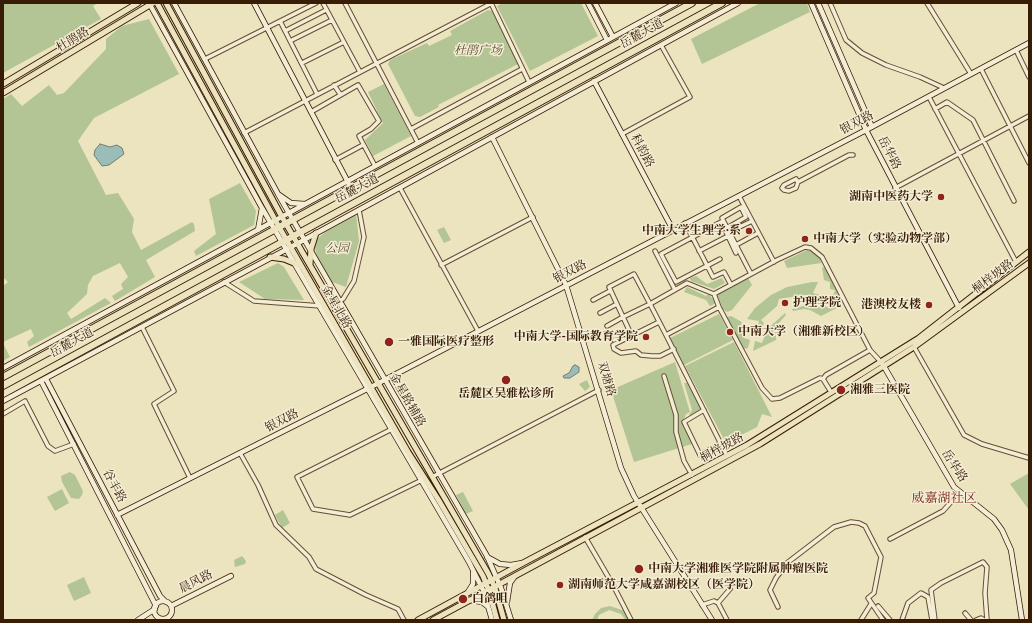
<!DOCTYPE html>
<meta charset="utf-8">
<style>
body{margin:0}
#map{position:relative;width:1032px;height:623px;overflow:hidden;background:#ece3bf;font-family:"Old Standard TT",serif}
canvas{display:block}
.frame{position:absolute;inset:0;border:4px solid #391c05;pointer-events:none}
</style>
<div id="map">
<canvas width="1032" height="623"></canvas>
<div class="frame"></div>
</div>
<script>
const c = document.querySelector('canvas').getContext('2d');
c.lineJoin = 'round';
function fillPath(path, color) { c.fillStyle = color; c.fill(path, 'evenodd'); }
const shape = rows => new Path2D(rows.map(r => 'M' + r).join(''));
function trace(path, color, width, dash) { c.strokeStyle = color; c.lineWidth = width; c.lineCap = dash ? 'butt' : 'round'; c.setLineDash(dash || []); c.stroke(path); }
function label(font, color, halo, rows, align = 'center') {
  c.font = font + ' "Old Standard TT","Noto Serif SC",serif'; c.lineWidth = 3; c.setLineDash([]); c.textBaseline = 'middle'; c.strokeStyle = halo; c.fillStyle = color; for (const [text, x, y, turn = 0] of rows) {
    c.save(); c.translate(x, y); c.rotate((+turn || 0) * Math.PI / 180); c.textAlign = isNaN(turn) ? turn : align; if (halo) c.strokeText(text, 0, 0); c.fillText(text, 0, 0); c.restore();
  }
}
const green = shape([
 [3,3,98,3,93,6,101,19,3,73],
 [503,3,581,3,598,36,530,71,497,6],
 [760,3,807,3,810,12,702,64,691,39],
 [488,10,492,11,519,62,518,64,438,105,439,107,420,117,415,116,388,64,390,60,427,43,429,46,452,35,450,31],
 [149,19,179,74,94,118,78,141,106,195,118,193,134,219,132,232,141,250,192,222,194,224,195,231,146,260,155,277,115,301,112,296,123,289,121,284,128,277,120,263,93,276,88,285,87,294,67,313,71,319,105,298,111,303,29,347,27,342,34,336,31,329,3,342,3,286,8,282,3,277,3,99,11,94,22,106,49,85,57,95,64,93,106,49,106,39,122,26],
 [384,84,411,136,373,156,365,140,383,123,368,92],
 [240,183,256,211,254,225,196,256,194,251,216,234,209,199],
 [356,214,359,241,346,287,332,282,316,254,315,246,316,240,325,232],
 [444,227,451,240,444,243,437,230],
 [807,250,813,251,820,257,821,263,787,268,784,261],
 [278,263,284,267,304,300,265,299,239,282],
 [822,267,826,268,840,297,837,298,833,296,835,290,830,289,830,282,824,280],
 [696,276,707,284,722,278,725,283,714,289,691,281,690,278],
 [748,278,752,285,732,310,727,312,723,309,717,295],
 [812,282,818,282,813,293,821,295,820,298,812,298,812,295,804,295,779,299,777,306,761,320,764,323,760,331,757,330,759,321,747,319,755,308,771,295,787,287],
 [687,287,706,296,709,294,716,303,710,306,706,300,684,292],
 [832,301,837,303,839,307,821,316,810,310,804,309,793,311,792,309,807,305,821,306,821,304,829,308],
 [785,313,786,315,775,327,776,340,753,351,755,341,762,343,766,333,764,332],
 [719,314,733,340,682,366,668,339],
 [731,316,742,322,739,329,746,331,744,338,750,340,748,348,744,349,726,317],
 [734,342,772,417,762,414,757,427,726,443,685,366],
 [3,343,10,357,3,361],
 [675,362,690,412,686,414,683,422,692,444,634,462,611,390],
 [587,380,590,387,585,391,579,384],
 [684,383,688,383,702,410,692,416,689,415,692,410],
 [70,472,75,475,83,491,82,495,79,499,71,498,62,482,61,476],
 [1029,473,1029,510,1010,484],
 [62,489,69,503,55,511,47,497],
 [463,492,473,511,466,514,456,495],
 [283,510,290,523,282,528,275,515],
 [242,556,246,561,245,564,235,567,234,560],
 [84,577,91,593,74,601,67,585],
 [610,606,625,611,629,620,623,620,625,619,621,614,609,610,599,615,597,620,592,620,595,614,601,608]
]);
const water = shape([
 [100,144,110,147,117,145,122,148,124,154,109,165,102,166,94,155,95,150,100,144],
 [575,365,579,367,579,372,570,378,564,378,563,376,569,373,573,366,575,365]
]);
const street = shape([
 [323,3,360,72],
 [345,3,418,143],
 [491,3,529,82],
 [830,3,846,40,862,53,886,65,920,77,944,88],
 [927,3,971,74],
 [280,21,317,94],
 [285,31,326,10],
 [290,41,332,20],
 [1016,50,1029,77],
 [205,59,316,3],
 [302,63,344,42],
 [981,69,1029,163],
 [334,85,340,94],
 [929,97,1016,262],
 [935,109,947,102,973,120,1014,201],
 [311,112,358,85,379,121,371,129,359,136,375,166],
 [411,129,522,69],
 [244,133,492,3],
 [622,134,690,97,661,45],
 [335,160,363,145],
 [796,179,798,182,796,188,789,191,784,190,782,188,784,185,796,179],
 [798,182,849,155,853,155],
 [400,188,478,331],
 [895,188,1029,116],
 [739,196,774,262],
 [685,223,713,277,724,272,731,285],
 [727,228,746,217,741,207,722,218,751,274],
 [729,232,752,221],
 [728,236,736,253],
 [736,245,758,233],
 [655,251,675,290],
 [699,251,728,236,721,222,661,254,676,282,720,259],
 [441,265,533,217],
 [224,282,254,301,321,306],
 [714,294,777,260,805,247,811,248,822,257,870,350,881,362],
 [593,300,610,291],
 [332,304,343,299,354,281,364,237,359,210],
 [719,307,762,388,772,399,780,398,820,378,823,379,831,392],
 [600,313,617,304],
 [659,322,613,345,614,349,621,353,636,351,641,355,652,356,660,356,674,349],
 [607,326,623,317,630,332,614,340],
 [142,327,174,391,154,404,190,478],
 [666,335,719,307,714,294,687,283,650,304,623,317,609,287,634,274,650,304,666,335,727,456],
 [914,347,964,435,982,444,1029,458],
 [664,376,676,415,676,432,684,461,692,475],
 [823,379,826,375,870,350],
 [704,410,684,422,700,455,721,443],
 [3,414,25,401,48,446,55,451,74,444],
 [392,429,297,477,313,509,350,515,422,480],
 [240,453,258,485,276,525,309,557,316,569,366,595,398,609,404,620],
 [432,477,599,390],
 [585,537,613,585,631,620],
 [890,539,943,511,960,492],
 [718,603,730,589],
 [702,605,714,601,718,603,727,620],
 [878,606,890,620],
 [778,607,770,590,776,578,787,563,834,527,851,522,859,523,865,526,881,557,874,593,868,598,883,620],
 [965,613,971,620],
 [861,620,871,604],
 [902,620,908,603,921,593,928,597,932,620],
 [935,620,931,590,941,583,983,562,987,567,985,593,987,620],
 [976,620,981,618,984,620]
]);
const secondary = shape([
 [149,3,262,208,258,230],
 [174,3,278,194,291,203,305,204],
 [254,3,351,188],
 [588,3,607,40],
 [595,3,613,37],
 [811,3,866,130,959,308],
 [818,3,872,127],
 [594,81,673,230],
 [492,137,566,285,621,468,634,496,712,620],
 [278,194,487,556,501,588,511,620],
 [262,208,469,562,484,592,492,620],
 [882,363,954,487,994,519,1002,530,1011,550,1022,620],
 [3,368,676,3],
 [46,379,160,596,166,602],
 [41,381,156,606],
 [3,401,291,247,738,3],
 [117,515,371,387,866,130,1029,43],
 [487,557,500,564,511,565,522,563],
 [468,592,473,584,473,572],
 [470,600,482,602,487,606],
 '154 610a9 9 0 1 1 18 0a9 9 0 1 1-18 0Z',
 [507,602,510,583,515,576],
 [171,606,231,576],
 [138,620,155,609]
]);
const primary = shape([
 [157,3,279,227,408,452,438,499,483,576,489,591,497,620],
 [166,3,282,217,488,573,495,588,504,620],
 [3,84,138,3],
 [3,93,153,3],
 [270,257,284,259,301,266],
 [310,264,311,249,316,233],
 [418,620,523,563,747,445,919,338,1029,252],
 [433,620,760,444,914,347,1029,263]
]);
const highway = shape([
 [3,377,692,3],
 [3,394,722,3]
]);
const markers = [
 [941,197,4,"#8f2418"],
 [749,231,4,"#8f2418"],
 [805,239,4,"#8f2418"],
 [785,303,4,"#8f2418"],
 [929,305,4,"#8f2418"],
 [730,332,4,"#8f2418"],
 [646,337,4,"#8f2418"],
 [389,342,5,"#8f2418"],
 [506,380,5,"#8f2418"],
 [841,390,5,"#8f2418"],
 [639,569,5,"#8f2418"],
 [560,585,4,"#8f2418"],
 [463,599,5,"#8f2418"]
];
const streetNames = [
 ["岳麓大道",642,34,-29],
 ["杜鹃路",73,40,-31],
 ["银双路",857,123,-28],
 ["科韵路",642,151,62],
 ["岳华路",889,153,63],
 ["岳麓大道",357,189,-28],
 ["银双路",570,272,-27],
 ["桐梓坡路",993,277,-37],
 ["金星北路",336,307,60],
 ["岳麓大道",72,343,-29],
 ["双塘路",606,379,73],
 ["金星路辅路",407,400,60],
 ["银双路",282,421,-27],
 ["桐梓坡路",722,448,-29],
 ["岳华路",954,466,57],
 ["谷丰路",114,486,62],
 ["晨风路",196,582,-27]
];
const parkNames = [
 ["杜鹃广场",478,51],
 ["公园",337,249]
];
const poiNames = [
 ["湖南中医药大学",933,197,"right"],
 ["中南大学生理学·系",741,231,"right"],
 ["中南大学（实验动物学部）",813,239],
 ["护理学院",793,303],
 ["港澳校友楼",921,305,"right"],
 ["中南大学（湘雅新校区）",738,332],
 ["中南大学-国际教育学院",638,337,"right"],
 ["一雅国际医疗整形",398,342],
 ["湘雅三医院",850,390],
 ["岳麓区吴雅松诊所",506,394,"center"],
 ["中南大学湘雅医学院附属肿瘤医院",648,569],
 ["湖南师范大学咸嘉湖校区（医学院）",568,585],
 ["白鸽咀",472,599]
];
const neighbourhoodNames = [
 ["威嘉湖社区",944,499]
];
fillPath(green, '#b3c595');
fillPath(water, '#9abdb8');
trace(water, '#737d70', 1);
trace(street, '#664e34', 5.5);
trace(secondary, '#391c05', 6);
trace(primary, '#391c05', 7);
trace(highway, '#391c05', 8);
trace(street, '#f3edd5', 3.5);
trace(secondary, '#f3edd5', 4.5);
trace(primary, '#ece3bf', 5);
trace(highway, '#ece3bf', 6);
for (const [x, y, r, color] of markers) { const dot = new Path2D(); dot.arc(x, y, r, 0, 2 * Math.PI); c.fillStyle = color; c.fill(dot); trace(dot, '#f3edd5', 1.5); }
label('12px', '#391c05', '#f3edd5', streetNames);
label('italic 12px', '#5e4f30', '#f3edd5', parkNames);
label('bold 12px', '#391c05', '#f3edd5', poiNames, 'left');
label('13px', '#7a1f14', '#f3edd5', neighbourhoodNames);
</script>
